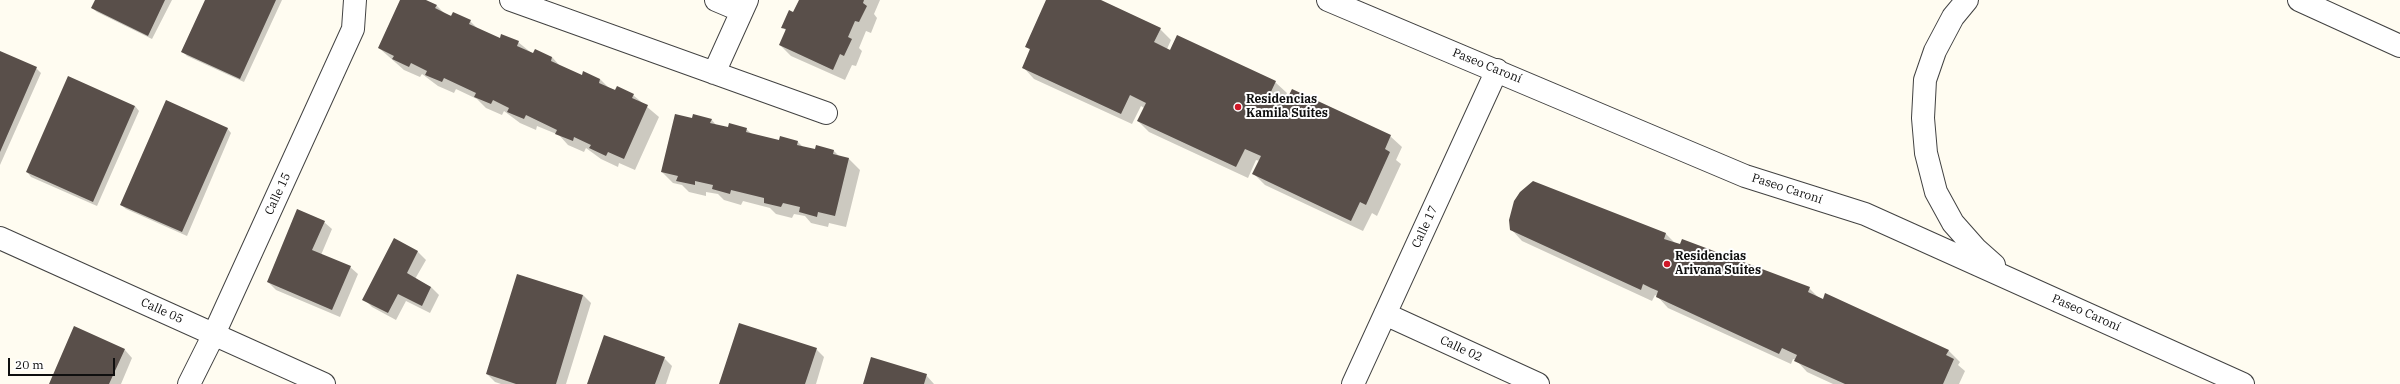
<!DOCTYPE html>
<meta charset="utf-8">
<style>
body{margin:0}
#map{position:relative;width:2400px;height:384px;overflow:hidden;background:#fffcf1;font-family:"IBM Plex Serif",serif}
canvas{display:block}
.scale{position:absolute;left:8px;top:358px;width:107px;height:18px;box-sizing:border-box;border:2px solid #0f0f0f;border-top:0;padding-left:5px;font-size:12px;line-height:14px;white-space:nowrap;color:#0f0f0f;-webkit-text-stroke:3px #fff;paint-order:stroke}
</style>
<div id="map">
<canvas width="2400" height="384"></canvas>
<div class="scale">20 m</div>
</div>
<script>
const c = document.querySelector('canvas').getContext('2d');
c.lineJoin = 'round';
function fillPath(path, color) { c.fillStyle = color; c.fill(path, 'evenodd'); }
const shape = rows => new Path2D(rows.map(r => 'M' + r).join(''));
function trace(path, color, width, dash) { c.strokeStyle = color; c.lineWidth = width; c.lineCap = dash ? 'butt' : 'round'; c.setLineDash(dash || []); c.stroke(path); }
function label(font, color, halo, rows, align = 'center') {
  c.font = font + ' "IBM Plex Serif",serif'; c.lineWidth = 4; c.setLineDash([]); c.textBaseline = 'middle'; c.strokeStyle = halo; c.fillStyle = color; for (const [text, x, y, turn = 0] of rows) {
    c.save(); c.translate(x, y); c.rotate((+turn || 0) * Math.PI / 180); c.textAlign = isNaN(turn) ? turn : align; if (halo) c.strokeText(text, 0, 0); c.fillText(text, 0, 0); c.restore();
  }
}
const shadow = shape([
 [96,0,172,0,152,39,97,12,92,8],
 [206,0,282,0,244,82,187,56,183,52],
 [401,0,424,0,437,6,445,14,470,21,479,30,500,39,518,42,534,55,552,57,560,66,583,76,600,79,609,88,633,95,659,117,635,170,619,163,618,167,601,159,586,148,584,152,568,145,559,135,537,126,536,130,520,123,504,111,502,115,486,108,477,99,456,89,454,93,438,86,422,74,420,77,404,70,379,48],
 [800,0,880,0,874,14,877,18,871,33,866,31,859,48,862,51,856,66,852,65,845,80,791,56,780,45,786,31,783,27,793,14],
 [1047,0,1098,0,1160,29,1171,40,1167,49,1275,82,1287,93,1282,103,1390,136,1402,147,1396,160,1401,164,1377,216,1372,213,1363,231,1265,185,1254,174,1260,161,1256,160,1248,178,1149,132,1138,121,1144,108,1141,106,1132,124,1034,79,1023,67,1031,51,1026,46],
 [0,53,36,68,41,73,0,165],
 [135,106,139,111,97,206,31,177,27,172],
 [693,119,711,119,717,126,728,129,746,129,752,134,780,141,798,142,803,147,815,150,833,150,840,157,849,159,860,170,846,227,829,223,828,227,811,223,805,216,794,214,792,218,776,214,770,208,743,201,741,205,724,200,718,194,706,192,706,196,689,192,682,185,673,183,662,172],
 [227,128,231,133,187,236,126,209,121,205],
 [1533,183,1666,234,1676,244,1809,288,1820,299,1949,351,1960,362,1958,365,1965,371,1959,384,1833,384,1807,372,1796,360,1793,359,1791,364,1668,308,1657,296,1655,295,1652,301,1522,241,1511,229],
 [324,222,332,229,321,255,350,267,358,274,340,317,276,290,268,282],
 [394,240,418,252,426,260,415,279,431,287,439,295,430,313,406,301,396,320,372,307,364,299],
 [583,295,591,303,566,384,501,384,495,382,487,374],
 [816,349,824,357,816,384,720,384],
 [125,350,132,358,121,384,50,384],
 [664,358,672,366,666,384,588,384],
 [926,375,934,384,864,384]
]);
const building = shape([
 [95,0,165,0,148,36,91,8],
 [205,0,276,0,240,79,181,52],
 [400,0,426,0,437,5,435,8,451,16,453,12,471,20,469,24,500,38,501,34,519,41,517,46,533,53,535,49,552,57,551,61,582,75,583,71,600,79,599,83,615,90,617,86,634,94,632,98,648,105,624,159,608,152,606,156,589,148,591,145,574,137,573,141,555,134,557,130,526,115,524,119,507,112,509,108,493,100,491,104,474,97,476,93,444,78,442,82,425,75,427,71,411,63,409,67,392,59,394,56,378,48],
 [799,0,864,0,863,3,867,6,859,22,855,21,848,37,852,39,844,56,840,54,833,70,779,45,786,29,781,28,789,10,793,12],
 [1046,0,1101,0,1161,28,1154,42,1170,50,1177,35,1276,81,1269,96,1285,103,1292,89,1391,135,1385,149,1390,152,1366,205,1360,202,1351,221,1252,174,1261,156,1245,149,1236,167,1137,121,1146,103,1130,95,1121,114,1022,68,1030,49,1025,47],
 [0,51,37,67,0,152],
 [68,76,135,106,93,202,26,172],
 [166,100,228,128,182,232,120,205],
 [675,114,692,118,693,114,712,119,710,123,728,127,729,123,747,128,746,132,779,140,780,136,798,141,797,145,815,149,816,145,834,150,833,154,849,158,835,216,818,212,817,217,799,212,800,207,783,203,781,207,764,203,764,198,731,190,730,194,712,189,713,185,695,181,695,185,676,181,678,176,661,172],
 [1533,181,1666,233,1664,239,1680,244,1682,239,1810,287,1808,292,1823,299,1825,293,1949,350,1946,355,1954,359,1943,384,1845,384,1794,361,1797,355,1782,348,1779,354,1656,297,1658,291,1651,288,1643,284,1641,290,1510,230,1509,220,1514,201,1520,192],
 [297,209,325,221,312,250,351,266,332,310,267,282],
 [394,238,418,251,407,273,431,287,422,306,398,294,388,313,362,300],
 [517,274,583,295,556,384,516,384,486,374],
 [739,323,817,348,805,384,719,384],
 [74,326,125,349,109,384,49,384],
 [604,335,665,357,655,384,587,384],
 [871,357,927,374,924,384,863,384]
]);
const minor = shape([
 [511,0,826,113],
 [716,0,742,11],
 [1328,0,1745,176,1865,214,2243,384],
 [1967,0,1953,17,1935,51,1925,80,1923,118,1926,153,1936,192,1953,223,1976,249,1994,265],
 [2299,0,2400,46],
 [714,73,747,0],
 [0,238,324,384],
 [1385,314,1538,384],
 [189,384,214,334,353,29,355,0],
 [1353,384,1497,70]
]);
const markers = [
 [1238,107,4,"#cf1727"],
 [1667,264,4,"#cf1727"]
];
const streetNames = [
 ["Paseo Caroní",1487,66,22],
 ["Paseo Caroní",1787,189,18],
 ["Calle 15",278,194,-65],
 ["Calle 17",1425,227,-65],
 ["Calle 05",162,311,24],
 ["Paseo Caroní",2086,313,24],
 ["Calle 02",1461,349,25]
];
const poiNames = [
 ["Residencias",1246,100],
 ["Kamila Suites",1246,114],
 ["Residencias",1675,257],
 ["Arivana Suites",1675,271]
];
fillPath(shadow, '#0003');
fillPath(building, '#594f4a');
trace(minor, '#424242', 24);
trace(minor, '#fff', 22);
for (const [x, y, r, color] of markers) { const dot = new Path2D(); dot.arc(x, y, r, 0, 2 * Math.PI); c.fillStyle = color; c.fill(dot); trace(dot, '#fff', 1.5); }
label('12px', '#0f0f0f', '#fff', streetNames);
label('bold 12px', '#0f0f0f', '#fff', poiNames, 'left');
</script>
